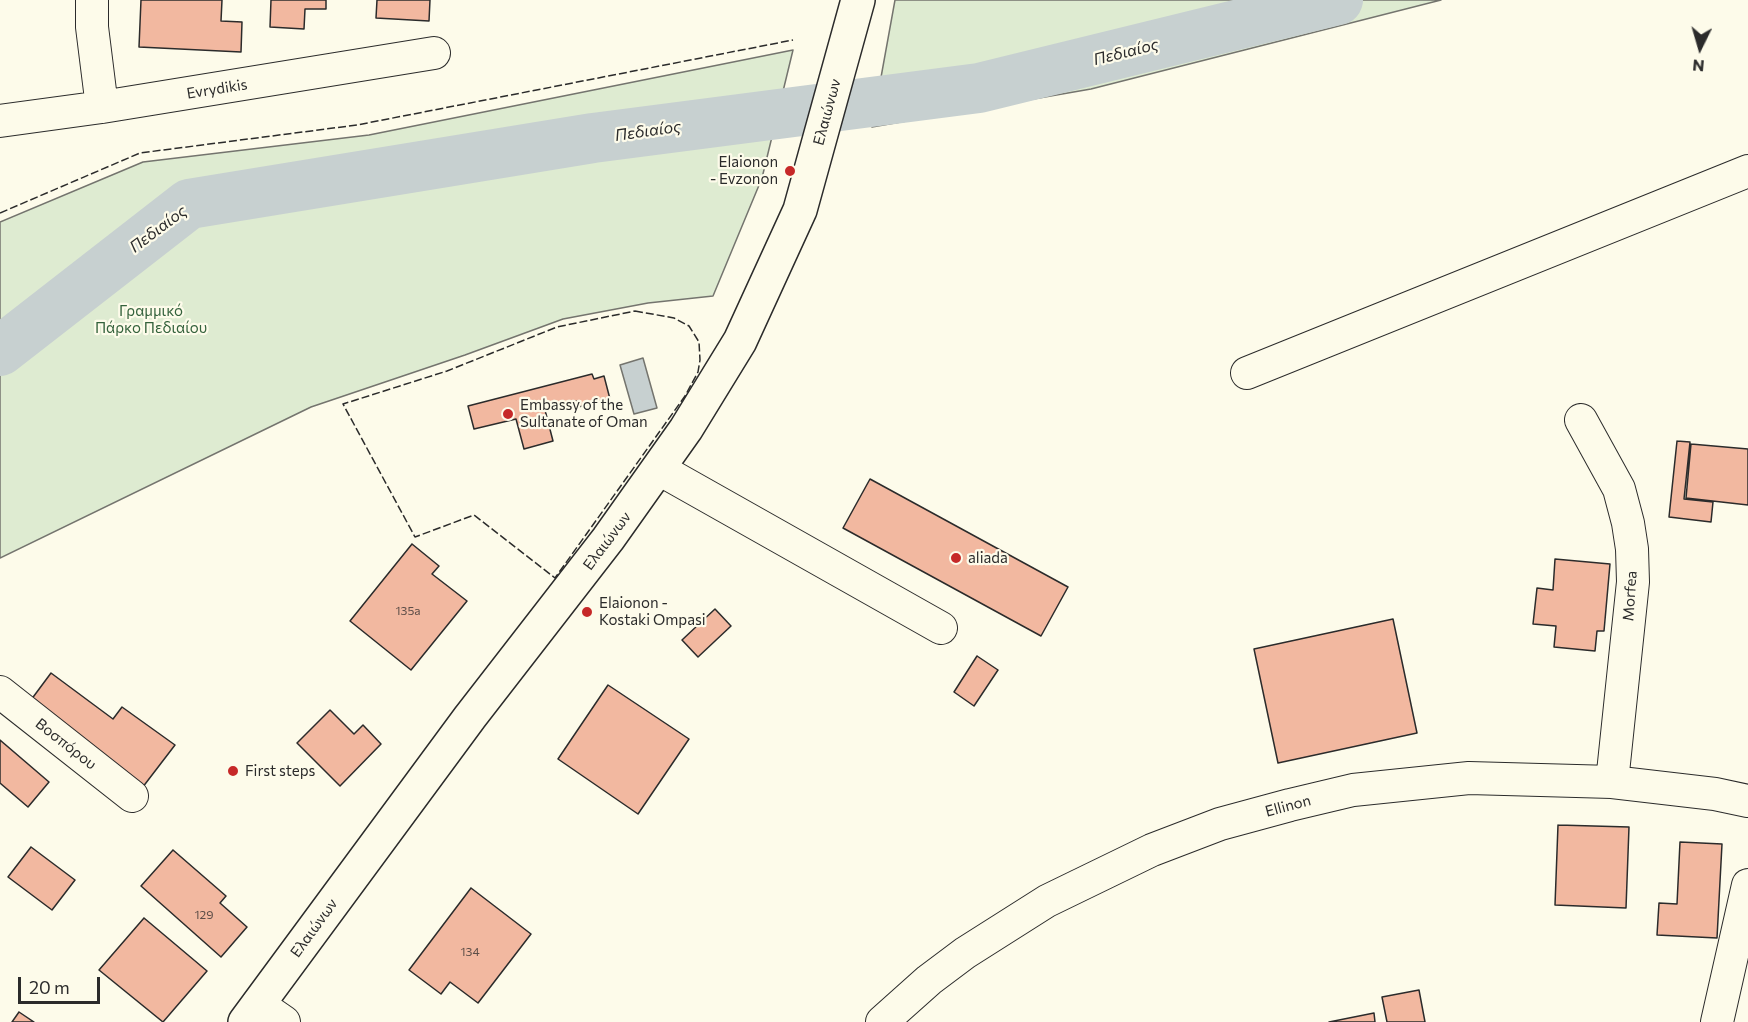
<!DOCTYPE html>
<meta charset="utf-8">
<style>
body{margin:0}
#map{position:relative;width:1748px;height:1022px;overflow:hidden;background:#fdfbea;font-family:Commissioner,sans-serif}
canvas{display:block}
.north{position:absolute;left:1670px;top:18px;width:60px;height:60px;-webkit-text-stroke:4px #fdfbea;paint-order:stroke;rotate:185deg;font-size:16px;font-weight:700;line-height:24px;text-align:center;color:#2b2b2b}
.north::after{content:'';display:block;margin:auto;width:21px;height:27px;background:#2b2b2b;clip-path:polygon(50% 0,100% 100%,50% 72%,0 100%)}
.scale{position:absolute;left:18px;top:977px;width:82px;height:27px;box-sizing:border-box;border:3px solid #2b2b2b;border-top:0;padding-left:8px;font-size:18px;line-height:21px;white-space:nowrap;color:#2b2b2b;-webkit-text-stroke:4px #fdfbea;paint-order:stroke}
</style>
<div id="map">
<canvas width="1748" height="1022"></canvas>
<div class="north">N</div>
<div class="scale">20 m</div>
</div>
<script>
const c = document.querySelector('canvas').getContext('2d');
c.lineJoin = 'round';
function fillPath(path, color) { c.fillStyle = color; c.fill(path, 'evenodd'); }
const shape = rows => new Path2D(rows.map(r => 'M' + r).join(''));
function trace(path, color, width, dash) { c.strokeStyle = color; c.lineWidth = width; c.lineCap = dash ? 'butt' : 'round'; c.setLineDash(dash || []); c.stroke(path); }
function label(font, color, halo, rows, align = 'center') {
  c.font = font + ' Commissioner,sans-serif'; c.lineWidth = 4.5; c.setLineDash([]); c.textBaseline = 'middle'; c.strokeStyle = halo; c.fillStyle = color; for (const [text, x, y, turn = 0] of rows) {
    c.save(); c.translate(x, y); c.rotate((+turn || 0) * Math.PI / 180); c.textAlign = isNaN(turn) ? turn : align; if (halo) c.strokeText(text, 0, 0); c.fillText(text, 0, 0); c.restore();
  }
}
const green = shape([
 [895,0,1441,0,1091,89,872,127,895,0],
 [793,50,762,178,713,296,648,303,563,319,465,355,311,407,0,558,0,222,143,162,369,135,793,50]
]);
const water = shape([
 [643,358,657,408,634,414,620,365,643,358]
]);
const river = shape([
 [0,351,189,204,593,138,979,88,1338,0]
]);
const building = shape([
 [141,0,222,0,221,21,242,22,241,52,139,47,141,0],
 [271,0,326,0,326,9,305,9,304,29,270,27,271,0],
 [377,0,430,0,429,21,376,18,377,0],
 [592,374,594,379,604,376,610,399,578,407,577,401,545,410,553,441,524,449,516,419,474,429,468,406,592,374],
 [1677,441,1690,442,1684,499,1713,502,1711,522,1669,517,1677,441],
 [1691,444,1748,449,1748,505,1686,498,1691,444],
 [870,479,1068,587,1041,636,843,528,870,479],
 [412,544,439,566,432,574,467,601,411,670,350,621,412,544],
 [1555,559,1610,564,1604,631,1597,631,1595,651,1554,647,1556,626,1533,624,1537,588,1553,590,1555,559],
 [715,609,731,626,698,657,682,640,715,609],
 [1393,619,1417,733,1278,763,1254,649,1393,619],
 [977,656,998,670,974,706,954,692,977,656],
 [51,673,113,719,122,707,175,745,139,792,25,708,51,673],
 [608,685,689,739,638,814,558,759,608,685],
 [330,710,354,734,363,725,381,744,340,786,297,743,330,710],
 [0,740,49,782,28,807,0,783,0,740],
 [1558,825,1629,827,1626,908,1555,905,1558,825],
 [1680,842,1722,844,1717,938,1657,935,1659,903,1677,904,1680,842],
 [31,847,75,880,52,910,8,877,31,847],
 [173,850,226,896,220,903,247,927,221,957,141,886,173,850],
 [471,888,531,934,478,1003,450,982,441,994,409,970,471,888],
 [144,918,207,971,163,1022,99,970,144,918],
 [1419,990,1425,1022,1387,1022,1382,997,1419,990],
 [19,1012,34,1022,12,1022,19,1012],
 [1374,1013,1375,1022,1329,1022,1374,1013]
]);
const minor = shape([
 [92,0,92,27,102,107],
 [0,121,102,107,434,53],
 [1247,373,1748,171],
 [1581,420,1619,489,1628,523,1632,549,1633,582,1612,782],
 [659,469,941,628],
 [0,692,132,796],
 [258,1004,284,1022],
 [882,1022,929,980,965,953,1047,901,1152,850,1220,824,1290,805,1353,790,1469,778,1612,782,1715,794,1748,801],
 [1717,1022,1748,885]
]);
const major = shape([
 [245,1022,470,717,608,539,686,429,740,341,800,210,858,0]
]);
const fence = shape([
 [0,213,140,153,357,125,793,40],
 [635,311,674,318,689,326,699,342,700,360,698,372,685,396,555,578,474,515,415,537,343,404,447,371,557,327,635,311]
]);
const markers = [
 [790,171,6,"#c62828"],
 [508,414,6,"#c62828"],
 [956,558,6,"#c62828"],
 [587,612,6,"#c62828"],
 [233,771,6,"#c62828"]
];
const numberNames = [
 ["135a",408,611],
 ["129",204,915],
 ["134",470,952]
];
const streetNames = [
 ["Evrydikis",217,89,-9],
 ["Ελαιώνων",827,112,-75],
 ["Ελαιώνων",607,541,-53],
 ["Morfea",1630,596,-86],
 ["Βοσπόρου",66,744,38],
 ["Ellinon",1288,806,-15],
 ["Ελαιώνων",314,928,-54]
];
const poiNames = [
 ["Elaionon",778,162,"right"],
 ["- Evzonon",778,179,"right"],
 ["Embassy of the",520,405],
 ["Sultanate of Oman",520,422],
 ["aliada",968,558],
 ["Elaionon -",599,603],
 ["Kostaki Ompasi",599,620],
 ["First steps",245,771]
];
const parkNames = [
 ["Γραμμικό",151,311],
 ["Πάρκο Πεδιαίου",151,328]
];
const waterNames = [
 ["Πεδιαίος",1126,52,-14],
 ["Πεδιαίος",648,131,-8],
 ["Πεδιαίος",158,229,-37]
];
fillPath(green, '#deebd1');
trace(green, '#74746e', 1.5);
fillPath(water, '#c7d0d0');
trace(water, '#74746e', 1.5);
trace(river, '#c7d0d0', 50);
fillPath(building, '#f2b8a0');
trace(building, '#2b2b2b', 1.5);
trace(minor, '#2b2b2b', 34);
trace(major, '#2b2b2b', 36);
trace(minor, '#fdfbea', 32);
trace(major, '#fdfbea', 33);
trace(fence, '#2b2b2b', 1.5, [8, 3]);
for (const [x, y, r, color] of markers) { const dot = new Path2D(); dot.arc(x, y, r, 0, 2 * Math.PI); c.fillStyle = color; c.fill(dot); trace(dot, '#fdfbea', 2); }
label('12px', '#5d4e48', null, numberNames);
label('15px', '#2b2b2b', '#fdfbea', streetNames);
label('15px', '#2b2b2b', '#fdfbea', poiNames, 'left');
label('15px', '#34623c', '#fdfbea', parkNames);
label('italic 16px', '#2b2b2b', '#fdfbea', waterNames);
</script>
